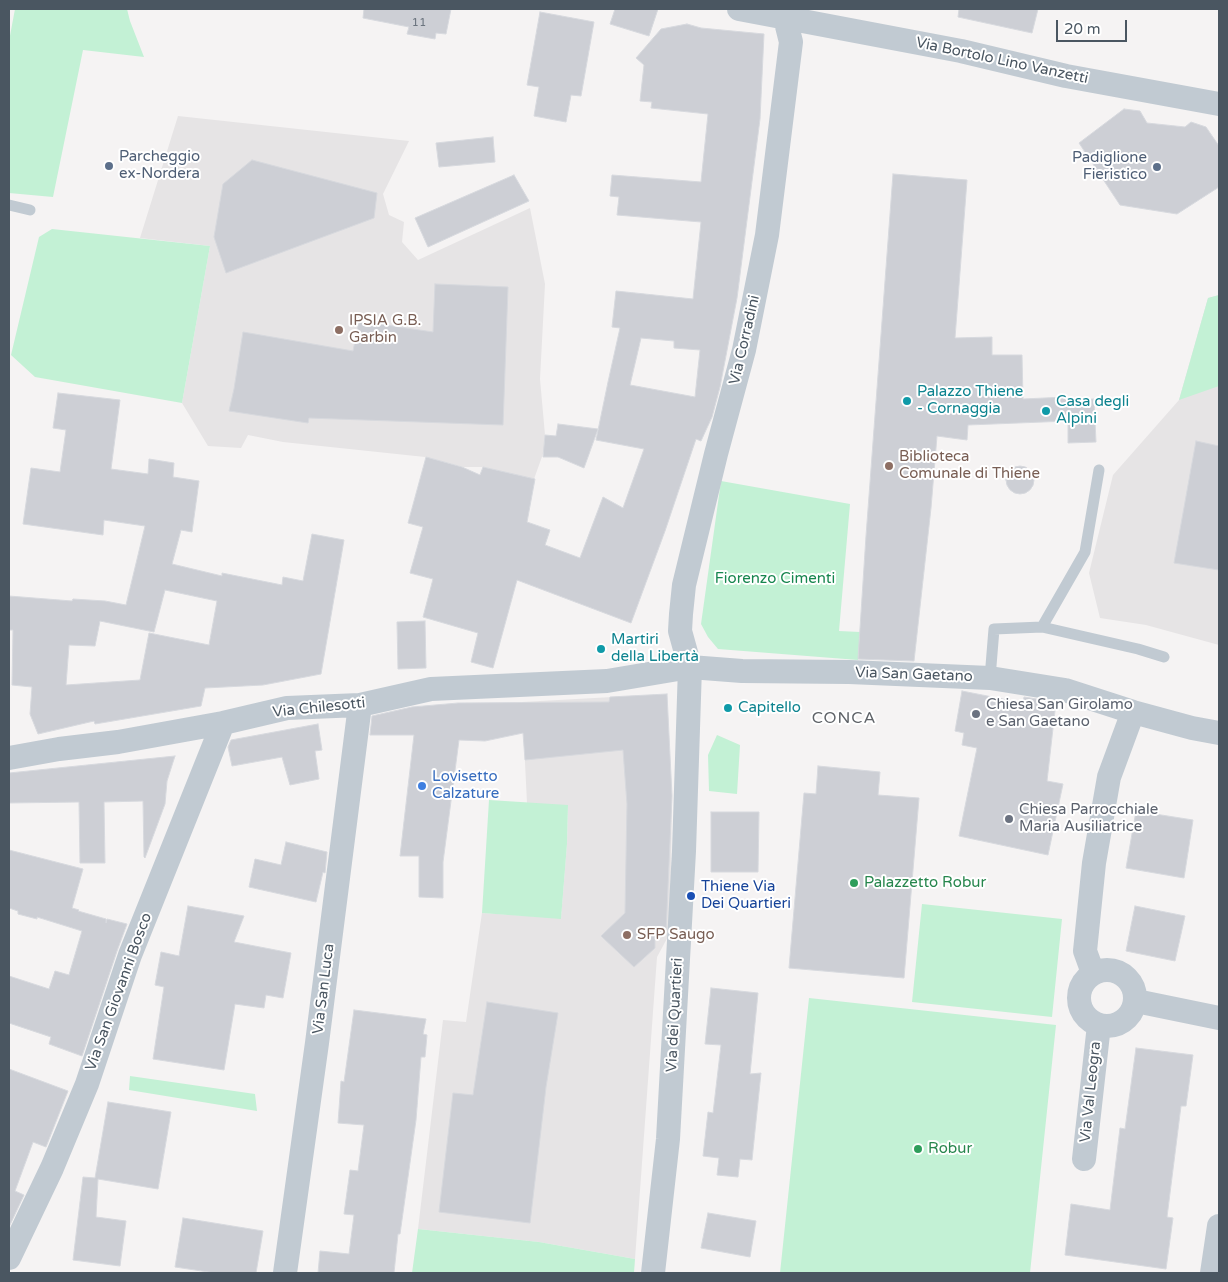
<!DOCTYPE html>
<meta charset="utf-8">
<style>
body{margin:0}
#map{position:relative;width:1228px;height:1282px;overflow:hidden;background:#f5f3f3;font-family:"Varela Round",sans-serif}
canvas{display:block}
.frame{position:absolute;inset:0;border:10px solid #4a5661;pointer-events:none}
.scale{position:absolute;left:1056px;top:20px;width:71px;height:22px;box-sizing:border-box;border:2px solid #4a5661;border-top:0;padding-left:6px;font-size:15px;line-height:18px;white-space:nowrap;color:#4a5661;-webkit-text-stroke:4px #fff;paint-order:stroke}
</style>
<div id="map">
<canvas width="1228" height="1282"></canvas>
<div class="frame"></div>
<div class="scale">20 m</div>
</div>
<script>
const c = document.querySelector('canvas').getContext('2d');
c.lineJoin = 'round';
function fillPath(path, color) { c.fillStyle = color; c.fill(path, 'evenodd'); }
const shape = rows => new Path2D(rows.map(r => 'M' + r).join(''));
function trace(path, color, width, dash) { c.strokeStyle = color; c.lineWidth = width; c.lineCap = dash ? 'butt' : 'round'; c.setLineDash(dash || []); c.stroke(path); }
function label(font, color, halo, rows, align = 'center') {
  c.font = font + ' "Varela Round",sans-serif'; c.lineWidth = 4; c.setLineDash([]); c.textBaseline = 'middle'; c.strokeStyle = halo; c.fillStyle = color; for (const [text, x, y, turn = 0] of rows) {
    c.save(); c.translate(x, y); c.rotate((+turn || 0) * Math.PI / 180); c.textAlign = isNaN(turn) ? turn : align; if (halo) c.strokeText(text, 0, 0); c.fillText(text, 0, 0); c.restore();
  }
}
const education = shape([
 [178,116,409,141,383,194,389,215,404,222,402,242,418,260,530,208,545,284,540,379,545,435,544,451,534,479,483,467,463,467,425,457,283,442,248,435,241,448,208,446,182,403,210,246,140,238],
 [1219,295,1219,645,1146,625,1100,618,1089,573,1113,475,1179,400,1208,298],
 [667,694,672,802,670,933,657,957,635,1259,539,1242,418,1229,443,1020,466,1022,482,913,561,918,567,844,568,806,527,803,522,702]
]);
const green = shape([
 [15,9,127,9,130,21,144,57,83,50,53,197,9,193,9,41],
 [52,229,210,246,182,403,35,377,11,355,39,237],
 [1219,295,1219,386,1179,400,1208,298],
 [721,481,850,504,839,631,860,632,858,660,718,649,708,637,701,624],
 [717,735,740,745,737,794,709,791,708,755],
 [489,800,568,805,567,844,561,919,482,913],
 [922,904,1062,919,1052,1017,912,1002],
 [809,998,1056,1025,1030,1273,780,1273],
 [130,1076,255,1094,257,1111,129,1090],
 [418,1229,539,1242,635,1259,634,1273,412,1273]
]);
const building = shape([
 [364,9,451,9,446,34,436,33,435,39,407,34,409,27,363,18,364,9],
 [615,9,658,9,649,36,610,24,615,9],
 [959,9,1038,9,1032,33,958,17,959,9],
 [540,12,594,22,581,96,571,95,566,122,534,116,539,87,527,85,540,12],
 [687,24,701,28,764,34,760,119,737,298,720,387,712,417,701,441,696,439,665,531,631,623,517,580,493,668,471,662,478,633,423,617,433,579,410,573,423,527,408,523,426,457,462,467,480,475,483,467,535,479,527,522,550,530,545,545,580,558,603,497,623,508,644,449,596,440,608,382,620,328,612,327,616,291,693,299,701,222,617,215,619,197,610,196,612,175,701,182,708,114,651,108,652,102,640,101,644,65,636,58,661,29,687,24],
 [641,338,674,341,674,348,700,350,695,397,630,385,641,338],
 [1124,109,1140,111,1147,123,1185,127,1191,122,1206,127,1219,146,1219,187,1177,214,1120,205,1079,143,1124,109],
 [493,137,495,162,439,167,436,143,493,137],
 [252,160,377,193,374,218,226,273,214,237,223,184,252,160],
 [893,174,967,180,955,338,992,337,992,355,1022,355,1023,399,1066,397,1066,400,1094,399,1096,442,1068,443,1068,421,968,425,967,440,937,436,931,508,914,661,858,659,866,536,893,174],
 [514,175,529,201,428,247,415,218,514,175],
 [435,284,508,287,503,425,309,418,308,423,229,411,234,389,243,332,353,351,359,321,433,332,435,284],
 [58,393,120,400,111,469,148,474,149,459,174,463,173,477,199,481,192,532,181,530,172,564,222,576,222,573,282,585,283,577,303,581,312,534,344,540,321,674,263,685,205,688,201,706,95,724,94,721,38,734,30,714,32,687,12,685,13,630,9,630,9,596,72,601,73,599,105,601,126,605,145,526,104,520,103,535,23,524,31,468,60,472,66,430,53,428,58,393],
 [165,590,217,601,209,645,149,633,140,680,66,685,69,645,95,646,100,621,154,632,165,590],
 [558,424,598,429,584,468,558,457,543,457,545,435,556,436,558,424],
 [1196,441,1219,446,1219,570,1174,563,1196,441],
 '1006 480a14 14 0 1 1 28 0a14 14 0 1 1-28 0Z',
 [425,621,426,668,398,669,397,622,425,621],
 [962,691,1023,703,1024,697,1056,702,1047,781,1063,784,1048,855,959,836,977,748,962,745,964,733,955,731,962,691],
 [667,694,672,796,666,933,655,933,655,948,634,967,601,936,625,913,627,804,623,750,525,760,523,733,485,741,459,740,443,862,443,898,419,897,419,856,400,856,414,735,370,735,372,716,412,707,458,703,609,702,610,697,667,694],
 [318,724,322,750,315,751,319,779,290,785,282,757,232,766,228,747,231,740,318,724],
 [175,756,167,781,165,804,145,858,144,857,143,801,104,802,105,863,80,863,79,802,9,803,9,773,175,756],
 [818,766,880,772,878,795,919,798,904,978,789,968,804,793,816,794,818,766],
 [1136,811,1193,820,1184,878,1126,868,1136,811],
 [711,812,759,812,758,872,711,872,711,812],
 [286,842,327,852,325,873,323,872,316,902,249,887,255,859,281,865,286,842],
 [9,850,83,869,72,908,79,910,78,911,106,919,106,923,107,919,127,924,117,951,82,1056,49,1044,51,1037,9,1023,9,976,49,989,55,971,69,975,82,931,37,917,37,919,18,914,18,911,9,908,9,850],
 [188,906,244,916,234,942,291,953,283,998,266,995,264,1008,235,1004,224,1070,153,1059,164,987,155,985,161,952,179,956,188,906],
 [1135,906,1185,916,1175,961,1126,951,1135,906],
 [711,988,758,993,750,1074,761,1073,752,1160,740,1159,738,1177,717,1175,719,1158,703,1156,708,1112,713,1113,721,1045,705,1044,711,988],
 [487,1002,558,1013,546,1087,530,1223,439,1212,453,1093,473,1095,487,1002],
 [354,1010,426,1019,423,1034,427,1035,425,1057,421,1057,416,1120,400,1234,398,1234,394,1273,318,1273,320,1251,349,1254,354,1215,344,1214,350,1170,358,1171,364,1125,338,1123,341,1081,344,1082,354,1010],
 [1136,1048,1193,1055,1186,1106,1181,1106,1167,1217,1173,1218,1166,1269,1065,1255,1071,1204,1110,1210,1120,1128,1125,1129,1136,1048],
 [9,1069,68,1091,46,1147,33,1142,15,1191,24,1195,9,1227,9,1069],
 [108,1102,171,1112,158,1189,98,1179,96,1217,126,1221,120,1266,73,1260,83,1177,95,1178,108,1102],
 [708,1213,756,1221,750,1257,701,1248,708,1213],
 [183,1218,263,1231,256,1273,215,1273,175,1267,183,1218]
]);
const lane = shape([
 [9,205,30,210],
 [1042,627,1138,649,1164,657],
 [990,678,994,629,1042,627,1085,552,1099,470]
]);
const street = shape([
 [739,9,961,51,1066,76,1219,104],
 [9,758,59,749,118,742,223,723,287,708,360,705,431,689,607,681,690,667,742,671,849,672,990,678,1065,690,1133,712,1192,728,1219,733],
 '1079 998a28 28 0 1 1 56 0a28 28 0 1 1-56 0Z',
 [1093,973,1085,951,1094,863,1109,777,1133,712],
 [1136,1001,1219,1018],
 [1084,1159,1099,1025],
 [9,1258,52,1168,87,1084,130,955,223,723],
 [285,1273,317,1043,360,705],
 [653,1273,668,1139,684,851,690,667,680,631,681,614,684,585,716,454,744,350,767,235,791,42,785,18,786,9],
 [1212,1273,1219,1226]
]);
const markers = [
 [109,166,5,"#5c6f8a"],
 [1157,167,5,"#5c6f8a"],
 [339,330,5,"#8d6e63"],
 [907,401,5,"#0f9aa8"],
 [1046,411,5,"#0f9aa8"],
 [889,466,5,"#8d6e63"],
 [601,649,5,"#0f9aa8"],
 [728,708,5,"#0f9aa8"],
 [976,714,5,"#6b7280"],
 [422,786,5,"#3f7fe0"],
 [1009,819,5,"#6b7280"],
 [854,883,5,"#2e9e5b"],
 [691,896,5,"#1a4fb4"],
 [627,935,5,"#8d6e63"],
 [918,1149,5,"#2e9e5b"]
];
const numberNames = [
 ["11",419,23]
];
const streetNames = [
 ["Via Bortolo Lino Vanzetti",1002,61,12],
 ["Via Corradini",745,340,-77],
 ["Via San Gaetano",914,675,2],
 ["Via Chilesotti",319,708,-6],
 ["Via San Luca",324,989,-83],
 ["Via San Giovanni Bosco",119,992,-70],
 ["Via dei Quartieri",675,1015,-87],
 ["Via Val Leogra",1091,1092,-84]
];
const serviceNames = [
 ["Parcheggio",119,157],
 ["ex-Nordera",119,174],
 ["Padiglione",1147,158,"right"],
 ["Fieristico",1147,175,"right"]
];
const educationNames = [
 ["IPSIA G.B.",349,321],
 ["Garbin",349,338],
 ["Biblioteca",899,457],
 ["Comunale di Thiene",899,474],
 ["SFP Saugo",637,935]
];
const cultureNames = [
 ["Palazzo Thiene",917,392],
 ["- Cornaggia",917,409],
 ["Casa degli",1056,402],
 ["Alpini",1056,419],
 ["Martiri",611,640],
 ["della Libertà",611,657],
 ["Capitello",738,708]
];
const parkNames = [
 ["Fiorenzo Cimenti",775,579]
];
const worshipNames = [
 ["Chiesa San Girolamo",986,705],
 ["e San Gaetano",986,722],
 ["Chiesa Parrocchiale",1019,810],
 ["Maria Ausiliatrice",1019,827]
];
const shopNames = [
 ["Lovisetto",432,777],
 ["Calzature",432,794]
];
const leisureNames = [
 ["Palazzetto Robur",864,883],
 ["Robur",928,1149]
];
const transitNames = [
 ["Thiene Via",701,887],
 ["Dei Quartieri",701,904]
];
const neighbourhoodNames = [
 ["CONCA",844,719]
];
fillPath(education, '#e6e4e5');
fillPath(green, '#c3f1d5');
fillPath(building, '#cdcfd5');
trace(building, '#d7d9de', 1);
trace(lane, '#c1cad2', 11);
trace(street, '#c1cad2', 24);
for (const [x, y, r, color] of markers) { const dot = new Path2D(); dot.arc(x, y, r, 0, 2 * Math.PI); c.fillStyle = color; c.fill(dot); trace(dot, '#fff', 2); }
label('12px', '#6b747e', null, numberNames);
label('15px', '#4a5661', '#fff', streetNames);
label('15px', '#4e5e75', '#fff', serviceNames, 'left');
label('15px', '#785e54', '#fff', educationNames, 'left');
label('15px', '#0d838f', '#fff', cultureNames, 'left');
label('15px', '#17864f', '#fff', parkNames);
label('15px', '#5b616d', '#fff', worshipNames, 'left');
label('15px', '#366cbe', '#fff', shopNames, 'left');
label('15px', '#27864d', '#fff', leisureNames, 'left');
label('15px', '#164399', '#fff', transitNames, 'left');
c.letterSpacing = '1px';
label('16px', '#5f6368', '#fff', neighbourhoodNames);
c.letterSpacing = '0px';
</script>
